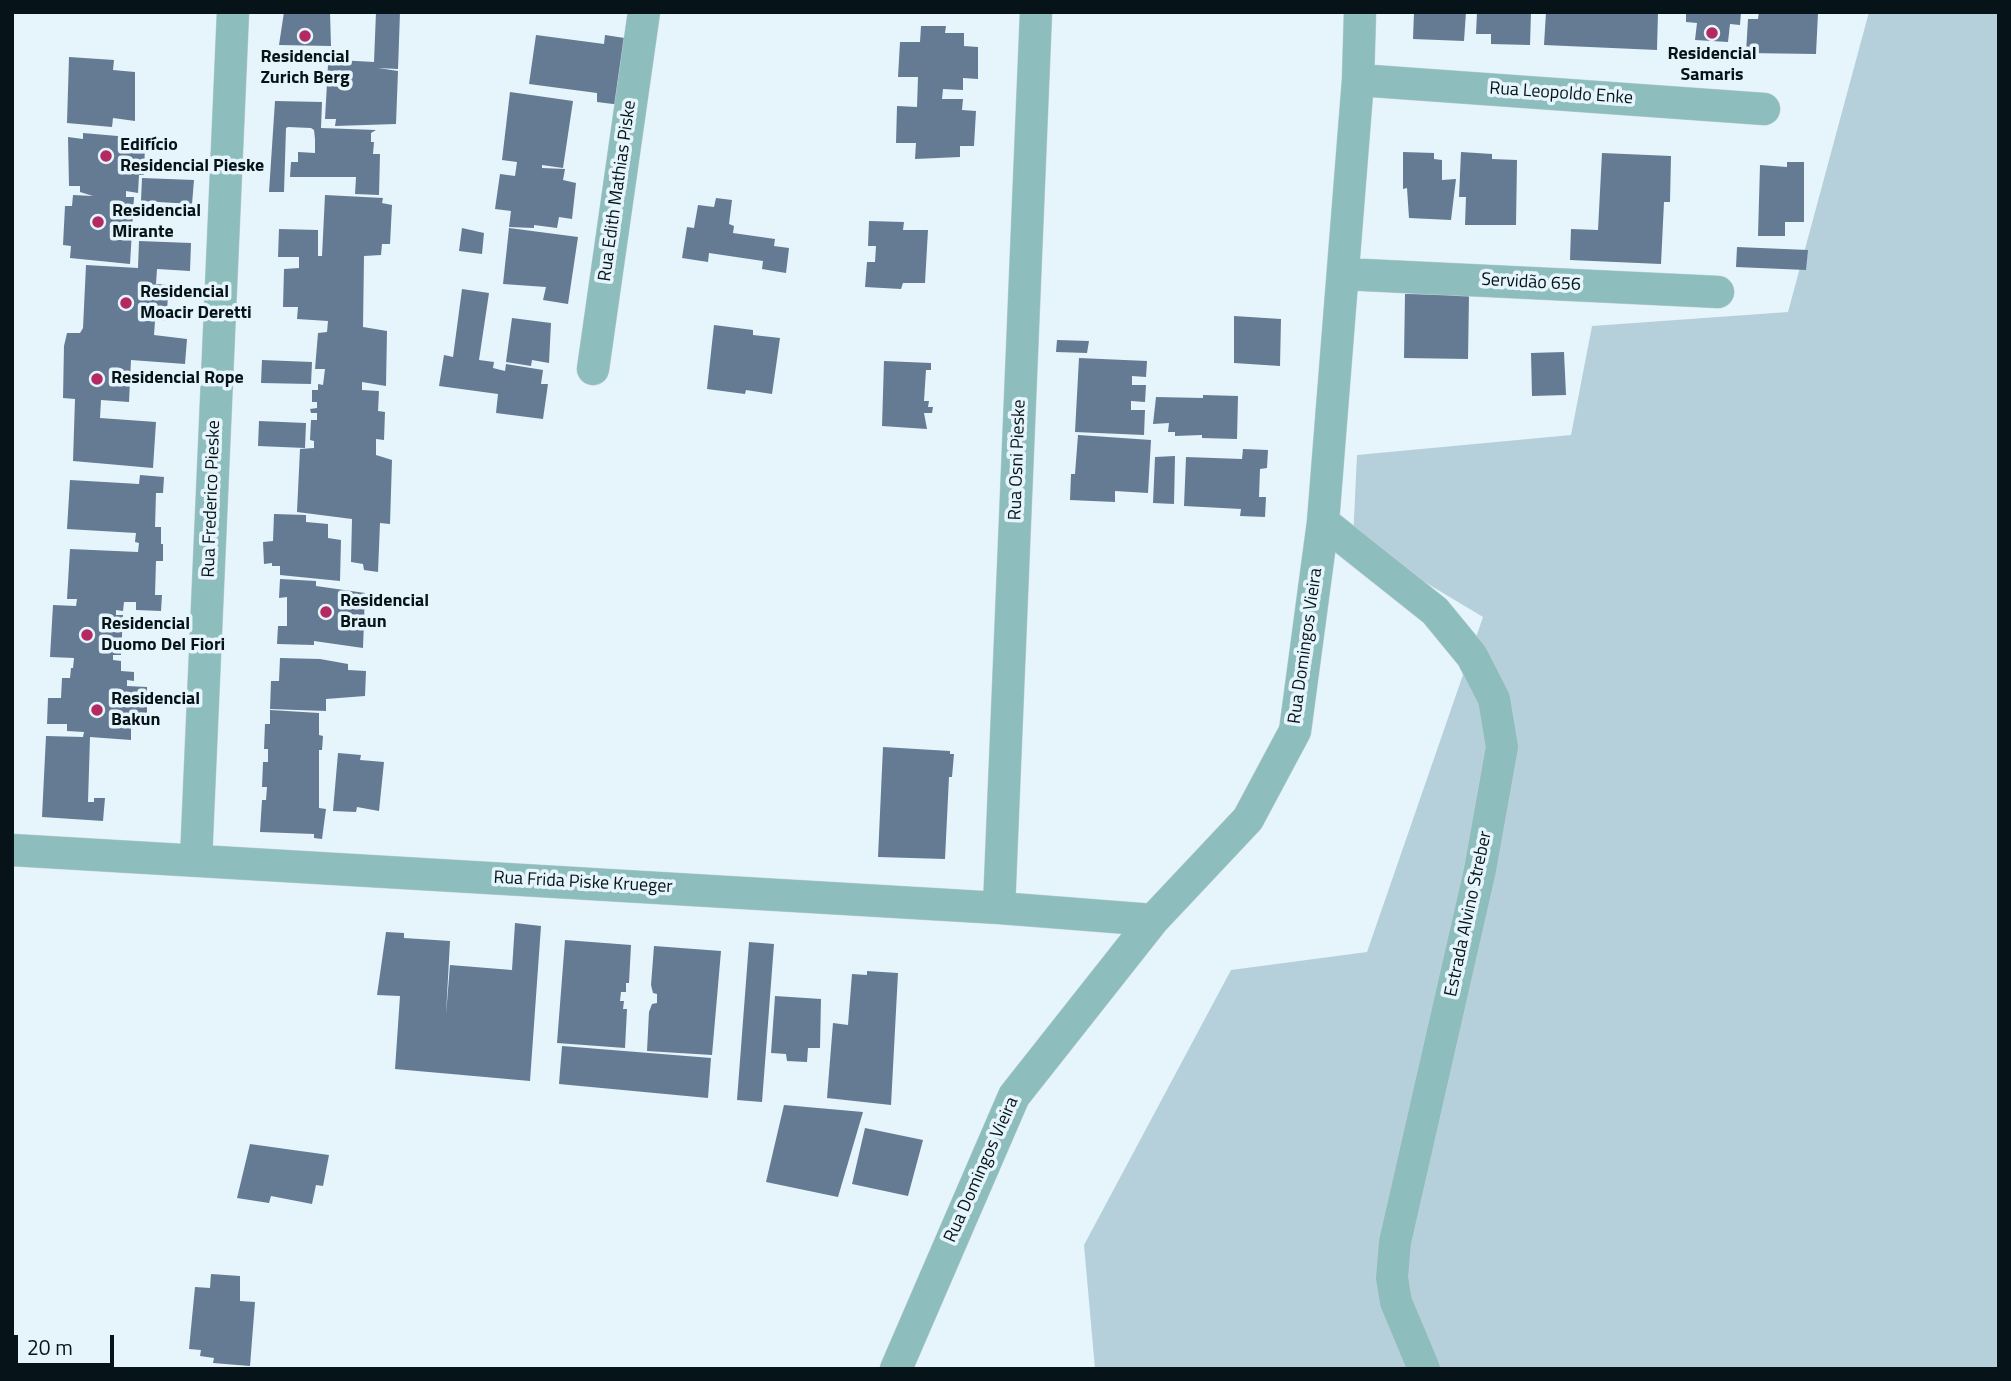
<!DOCTYPE html>
<meta charset="utf-8">
<style>
body{margin:0}
#map{position:relative;width:2011px;height:1381px;overflow:hidden;background:#e5f5fb;font-family:"Titillium Web",sans-serif}
canvas{display:block}
.frame{position:absolute;inset:0;border:14px solid #061419;pointer-events:none}
.scale{position:absolute;left:14px;top:1335px;width:100px;height:32px;box-sizing:border-box;border:4px solid #061419;border-top:0;padding-left:9px;font-size:21px;line-height:24px;white-space:nowrap;color:#061419;-webkit-text-stroke:5px #e5f5fb;paint-order:stroke}
</style>
<div id="map">
<canvas width="2011" height="1381"></canvas>
<div class="frame"></div>
<div class="scale">20 m</div>
</div>
<script>
const c = document.querySelector('canvas').getContext('2d');
c.lineJoin = 'round';
function fillPath(path, color) { c.fillStyle = color; c.fill(path, 'evenodd'); }
const shape = rows => new Path2D(rows.map(r => 'M' + r).join(''));
function trace(path, color, width, dash) { c.strokeStyle = color; c.lineWidth = width; c.lineCap = dash ? 'butt' : 'round'; c.setLineDash(dash || []); c.stroke(path); }
function label(font, color, halo, rows, align = 'center') {
  c.font = font + ' "Titillium Web",sans-serif'; c.lineWidth = 7; c.setLineDash([]); c.textBaseline = 'middle'; c.strokeStyle = halo; c.fillStyle = color; for (const [text, x, y, turn = 0] of rows) {
    c.save(); c.translate(x, y); c.rotate((+turn || 0) * Math.PI / 180); c.textAlign = isNaN(turn) ? turn : align; if (halo) c.strokeText(text, 0, 0); c.fillText(text, 0, 0); c.restore();
  }
}
const green = shape([
 [1869,12,1999,12,1999,1369,1095,1369,1084,1245,1231,970,1367,952,1483,617,1353,539,1357,455,1571,435,1592,326,1788,312]
]);
const building = shape([
 [284,12,330,12,331,46,279,45],
 [376,12,400,12,398,69,378,68,398,71,396,124,335,126,336,119,325,119,328,65,338,65,338,60,374,62],
 [1414,12,1466,12,1464,41,1413,39],
 [1477,12,1531,12,1530,45,1491,44,1491,34,1476,34],
 [1546,12,1658,12,1657,50,1544,45],
 [1686,12,1741,12,1740,25,1730,24,1728,42,1695,40,1697,23,1686,22],
 [1759,12,1818,13,1816,54,1746,53,1748,19,1758,19],
 [921,26,946,26,945,33,964,33,964,46,978,47,978,79,963,78,963,90,943,89,942,99,963,99,962,110,976,111,974,146,960,146,960,157,915,159,916,143,896,143,897,106,917,107,918,77,898,77,900,42,920,42],
 [536,35,604,44,605,35,631,39,629,55,622,54,617,88,623,89,621,105,597,102,597,93,529,84],
 [69,57,114,60,113,70,135,72,135,121,113,118,112,127,67,123],
 [510,92,573,101,563,168,542,165,542,168,565,169,563,180,576,183,572,219,559,217,557,228,534,225,534,228,509,227,511,211,495,209,500,174,515,176,517,162,502,160],
 [275,101,322,102,321,128,376,130,371,133,371,142,374,142,373,154,380,154,379,195,355,194,356,177,290,177,291,162,298,162,298,152,315,153,315,139,314,130,311,128,288,127,286,128,284,192,269,192],
 [83,133,129,137,128,143,145,144,144,175,139,175,138,193,126,191,126,197,134,197,130,264,70,258,71,246,63,245,65,206,72,206,73,195,93,196,80,192,80,186,69,186,68,137,83,139],
 [1403,152,1434,153,1434,159,1442,160,1442,180,1456,179,1451,220,1409,218,1407,188,1403,189],
 [1461,152,1492,154,1492,159,1517,160,1516,225,1465,225,1466,197,1459,197],
 [1602,153,1671,156,1670,202,1664,202,1661,264,1570,260,1571,229,1598,230],
 [1787,162,1804,162,1804,222,1785,222,1785,236,1758,236,1760,165,1787,167],
 [142,178,194,180,192,204,141,201],
 [325,195,383,198,382,203,392,205,390,244,382,244,381,255,364,256,363,327,387,331,386,386,362,382,362,390,379,391,378,411,385,412,384,440,376,439,376,455,392,460,390,524,380,523,378,572,364,570,363,564,351,562,352,519,297,512,300,449,314,448,314,441,310,440,311,420,317,420,317,413,311,413,310,409,317,408,317,402,312,402,312,390,318,390,318,384,323,385,325,369,315,369,318,333,327,332,328,321,297,319,298,307,283,307,284,269,299,268,299,257,278,257,279,229,318,230,318,256,322,256],
 [716,198,732,200,729,224,734,226,733,233,775,239,774,246,789,248,786,273,762,269,763,261,709,253,708,262,682,258,687,227,694,228,698,205,714,207],
 [869,221,904,222,903,230,928,230,925,283,903,283,901,289,865,287,867,262,875,262,876,246,868,246],
 [462,228,484,233,482,254,459,251],
 [509,228,578,237,568,304,543,300,546,287,503,284],
 [139,241,191,243,190,271,157,269,156,284,168,285,167,321,155,321,154,335,187,339,185,364,131,360,129,402,101,400,100,418,156,422,153,468,73,461,75,399,63,398,64,346,67,333,80,333,83,328,86,265,138,268],
 [1737,247,1808,250,1806,270,1736,267],
 [462,289,489,293,479,360,494,362,493,368,505,371,506,364,543,370,541,384,548,384,543,419,496,413,498,394,439,386,444,355,453,357],
 [1405,294,1469,295,1468,359,1404,358],
 [1234,316,1281,319,1280,366,1234,363],
 [512,318,551,323,549,363,532,360,531,366,506,362],
 [714,325,753,330,753,335,780,338,772,394,746,390,745,394,707,389],
 [1057,340,1089,341,1087,353,1056,352],
 [1564,352,1566,395,1532,396,1531,353],
 [1079,358,1147,361,1146,377,1132,376,1132,385,1146,385,1145,402,1131,401,1131,410,1145,410,1144,435,1075,432],
 [262,360,312,362,311,384,261,383],
 [884,361,931,363,931,370,926,370,924,401,929,401,928,407,933,407,932,413,924,413,927,429,882,426],
 [1203,395,1238,396,1237,439,1202,438,1202,435,1175,436,1175,432,1168,432,1169,423,1153,424,1156,397,1203,398],
 [259,421,306,423,305,448,258,446],
 [1078,435,1151,440,1148,493,1115,491,1115,502,1070,500,1071,474,1075,474],
 [1243,449,1268,450,1267,468,1260,469,1259,497,1266,497,1265,517,1240,516,1241,509,1184,506,1186,457,1242,459],
 [1175,456,1174,504,1153,503,1155,457],
 [140,475,164,477,163,493,156,493,155,527,161,527,161,544,163,544,163,561,156,561,155,595,162,595,161,611,136,610,136,602,105,602,124,602,123,611,116,610,116,615,123,615,121,655,113,655,113,660,121,661,121,671,134,672,134,681,127,680,127,686,147,687,147,722,125,721,125,728,131,728,131,740,90,737,88,802,94,802,94,798,105,798,103,821,42,817,46,736,83,737,84,732,67,731,67,724,47,724,48,698,61,698,62,678,70,678,71,668,73,668,74,658,50,657,53,605,76,606,77,599,67,599,70,549,138,552,139,543,135,542,136,533,67,529,70,480,139,484],
 [274,514,306,515,306,522,328,524,328,538,341,540,340,581,280,575,280,566,272,566,272,563,264,564,263,542,273,541],
 [280,579,316,581,316,586,365,593,363,648,314,641,314,645,277,644,278,626,287,626,287,597,279,598],
 [280,658,320,659,348,664,348,670,366,671,365,696,326,699,326,711,270,709,271,681,279,681],
 [270,710,319,713,319,735,323,736,322,750,319,750,319,808,326,809,322,839,314,838,314,834,260,832,262,800,266,800,267,787,262,787,263,762,268,762,268,749,264,749,265,724,270,724],
 [883,747,950,751,950,754,954,754,952,777,949,777,945,859,878,857],
 [338,753,361,755,360,760,384,762,379,811,357,807,356,812,333,811],
 [515,923,541,926,530,1081,395,1069,400,996,377,995,386,932,404,933,404,938,450,941,446,1015,450,965,512,970],
 [565,940,631,945,629,983,626,983,626,992,621,992,620,1001,624,1001,623,1009,627,1009,625,1048,557,1043],
 [749,942,774,944,762,1102,737,1100],
 [654,946,721,951,712,1055,647,1051,649,1012,652,1004,657,1003,657,994,653,993,651,985],
 [867,971,898,973,891,1105,827,1098,833,1023,848,1025,852,974,867,975],
 [775,996,821,999,820,1048,808,1048,807,1062,787,1061,786,1054,771,1053],
 [562,1046,711,1058,708,1098,559,1084],
 [784,1105,863,1112,838,1197,766,1182],
 [865,1128,923,1140,908,1196,852,1184],
 [250,1144,329,1155,323,1186,316,1185,312,1204,271,1196,269,1203,237,1198],
 [211,1274,240,1276,240,1301,255,1302,250,1366,213,1363,214,1358,200,1356,201,1350,189,1349,195,1287,210,1288]
]);
const minor = shape([
 [1358,80,1764,109],
 [1343,274,1718,292],
 [593,369,644,12],
 [1323,522,1435,611,1472,656,1494,699,1502,747,1480,870,1395,1242,1392,1278,1396,1302,1424,1369],
 [12,850,999,908,1153,920],
 [196,860,233,12],
 [999,908,1036,12],
 [896,1369,1014,1096,1153,920,1248,819,1295,731,1323,522,1358,80,1360,12]
]);
const markers = [
 [1712,33,7,"#b52963"],
 [305,36,7,"#b52963"],
 [106,156,7,"#b52963"],
 [98,222,7,"#b52963"],
 [126,303,7,"#b52963"],
 [97,379,7,"#b52963"],
 [326,612,7,"#b52963"],
 [87,635,7,"#b52963"],
 [97,710,7,"#b52963"]
];
const poiNames = [
 ["Residencial",1712,55,"center"],
 ["Samaris",1712,76,"center"],
 ["Residencial",305,58,"center"],
 ["Zurich Berg",305,79,"center"],
 ["Edifício",120,146],
 ["Residencial Pieske",120,167],
 ["Residencial",112,212],
 ["Mirante",112,233],
 ["Residencial",140,293],
 ["Moacir Deretti",140,314],
 ["Residencial Rope",111,379],
 ["Residencial",340,602],
 ["Braun",340,623],
 ["Residencial",101,625],
 ["Duomo Del Fiori",101,646],
 ["Residencial",111,700],
 ["Bakun",111,721]
];
const streetNames = [
 ["Rua Leopoldo Enke",1561,94,4],
 ["Rua Edith Mathias Piske",618,191,-82],
 ["Servidão 656",1531,283,3],
 ["Rua Osni Pieske",1018,460,-88],
 ["Rua Frederico Pieske",212,499,-88],
 ["Rua Domingos Vieira",1306,646,-82],
 ["Rua Frida Piske Krueger",583,883,3],
 ["Estrada Alvino Streber",1469,914,-78],
 ["Rua Domingos Vieira",982,1170,-66]
];
fillPath(green, '#b6d0db');
fillPath(building, '#657b94');
trace(minor, '#c1d1d7', 33);
trace(minor, '#8ebdbd', 32);
for (const [x, y, r, color] of markers) { const dot = new Path2D(); dot.arc(x, y, r, 0, 2 * Math.PI); c.fillStyle = color; c.fill(dot); trace(dot, '#e5f5fb', 2.5); }
label('bold 18px', '#061419', '#e5f5fb', poiNames, 'left');
label('18px', '#061419', '#e5f5fb', streetNames);
</script>
